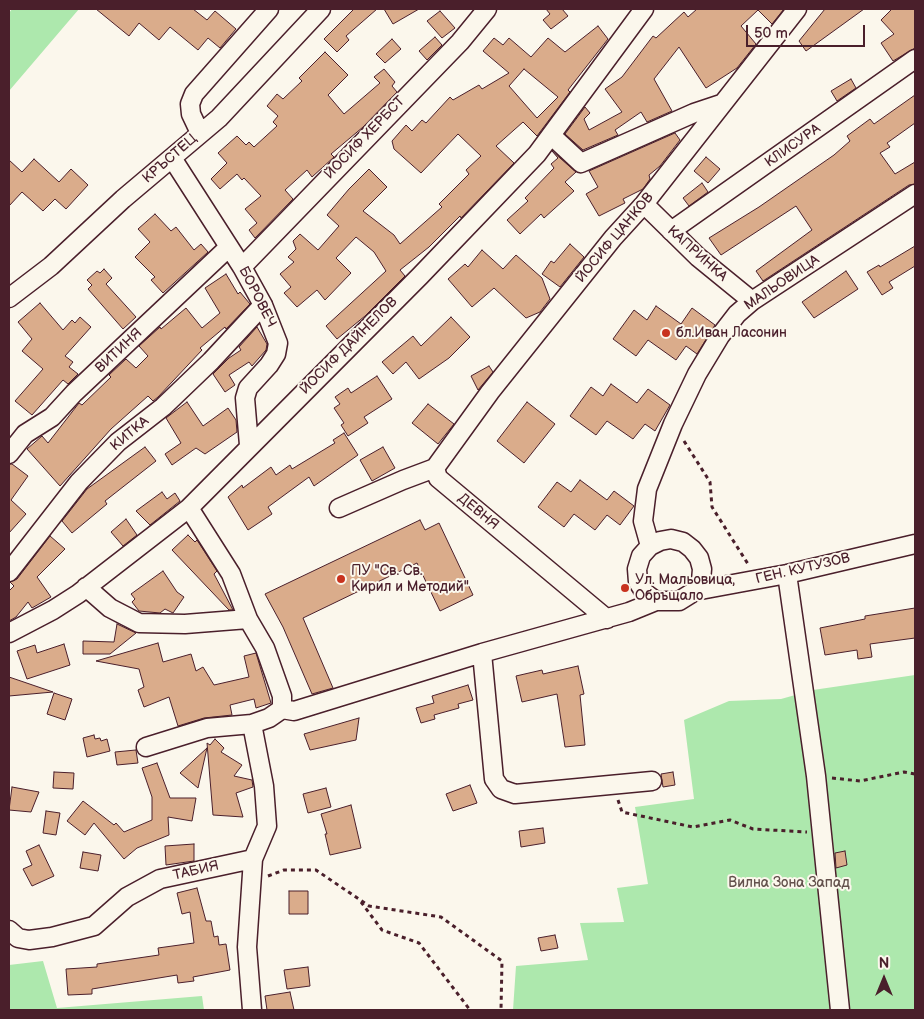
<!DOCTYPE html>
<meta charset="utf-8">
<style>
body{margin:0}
#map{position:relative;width:924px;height:1019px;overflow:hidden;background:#fbf7ec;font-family:"Balsamiq Sans",sans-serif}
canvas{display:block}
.frame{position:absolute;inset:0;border:10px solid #4a1f2b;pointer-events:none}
.north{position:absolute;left:859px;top:954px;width:50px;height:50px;-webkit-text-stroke:4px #fbf7ec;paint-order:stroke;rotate:0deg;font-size:14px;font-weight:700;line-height:20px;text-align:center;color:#4a1f2b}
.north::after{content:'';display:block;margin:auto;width:18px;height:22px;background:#4a1f2b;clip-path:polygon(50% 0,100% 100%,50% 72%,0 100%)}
.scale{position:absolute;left:746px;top:25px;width:119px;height:22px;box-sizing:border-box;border:2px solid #4a1f2b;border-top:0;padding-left:6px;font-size:15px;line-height:18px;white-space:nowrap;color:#4a1f2b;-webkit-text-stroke:4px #fbf7ec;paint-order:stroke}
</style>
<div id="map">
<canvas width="924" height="1019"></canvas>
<div class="frame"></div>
<div class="north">N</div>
<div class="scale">50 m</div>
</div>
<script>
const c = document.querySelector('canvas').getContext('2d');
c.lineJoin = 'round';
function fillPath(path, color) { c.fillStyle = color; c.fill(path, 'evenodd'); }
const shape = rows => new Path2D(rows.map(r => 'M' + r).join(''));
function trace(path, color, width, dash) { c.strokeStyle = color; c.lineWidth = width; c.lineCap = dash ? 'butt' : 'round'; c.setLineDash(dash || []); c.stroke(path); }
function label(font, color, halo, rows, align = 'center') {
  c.font = font + ' "Balsamiq Sans",sans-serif'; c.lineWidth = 4; c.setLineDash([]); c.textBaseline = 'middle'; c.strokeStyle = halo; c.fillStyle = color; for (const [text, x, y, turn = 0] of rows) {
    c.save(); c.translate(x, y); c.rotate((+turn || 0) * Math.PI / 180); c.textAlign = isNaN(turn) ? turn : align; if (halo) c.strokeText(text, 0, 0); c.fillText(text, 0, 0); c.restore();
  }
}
const green = shape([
 [12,9,79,9,9,91,9,13],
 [915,675,915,1010,513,1010,516,966,588,960,580,923,624,922,617,888,648,884,635,807,694,799,684,720,729,701,781,699,813,690],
 [43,961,57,1008,202,996,204,1010,9,1010,9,965]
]);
const building = shape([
 [96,9,193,9,207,20,215,11,236,29,220,48,208,38,198,50,170,27,159,40,139,23,129,36,96,9],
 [354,9,377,9,346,36,349,40,337,52,324,39,354,9],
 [384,9,419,9,393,24,384,9],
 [546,9,562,9,568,16,551,29,543,20,550,14,546,9],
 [697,9,784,9,772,24,758,10,741,26,756,44,737,68,706,88,679,47,654,79,672,111,647,122,641,112,615,130,618,135,583,150,565,134,585,107,590,113,584,119,589,130,622,112,605,89,622,77,653,36,656,38,684,12,688,17,697,9],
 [825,9,864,9,806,51,799,41,825,9],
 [892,9,915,9,915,48,893,61,881,43,894,34,881,20,892,9],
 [440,11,455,28,442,38,427,21,440,11],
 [598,26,608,39,568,90,570,92,537,136,523,122,496,146,514,163,461,218,460,216,429,247,400,270,405,276,365,316,337,339,326,326,386,271,374,252,356,237,336,258,351,273,325,300,317,290,297,307,284,293,291,287,280,274,294,262,288,257,296,249,293,241,300,234,318,250,339,226,327,215,349,189,369,169,387,187,363,211,394,235,400,244,442,207,439,204,469,174,466,170,481,156,458,134,421,173,394,149,392,141,406,125,412,131,422,120,426,123,450,97,453,100,479,85,482,89,509,73,483,51,494,38,503,45,509,38,531,57,548,38,565,52,598,26],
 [524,69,558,97,537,118,509,86,524,69],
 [435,37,442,45,427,60,419,51,435,37],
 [392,39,401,49,385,63,376,54,392,39],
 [325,52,348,75,328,95,344,114,380,83,374,77,384,69,395,82,392,86,397,92,363,127,331,154,334,157,312,177,307,170,285,190,293,199,255,238,249,230,257,223,245,209,261,196,244,178,242,180,237,174,220,189,211,179,227,163,218,153,237,136,246,145,249,142,254,147,277,126,273,122,278,116,267,106,277,94,283,99,302,81,299,78,325,52],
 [851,79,856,88,837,101,831,91,851,79],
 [915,95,915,123,887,143,890,147,880,153,895,174,915,162,915,184,909,185,763,281,756,271,812,230,796,206,721,255,709,238,759,207,834,155,850,141,847,136,870,119,874,124,915,95],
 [675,133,680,140,660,166,649,175,650,179,643,189,623,199,625,203,599,216,586,194,598,187,589,171,675,133],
 [552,151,576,172,565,182,574,191,544,218,541,214,520,234,507,220,528,201,525,198,554,168,551,164,558,158,552,151],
 [706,157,720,169,708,183,694,171,706,157],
 [34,159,59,182,71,169,88,185,66,209,55,199,43,211,22,192,9,206,9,160,22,172,34,159],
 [702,183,708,192,689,206,683,198,702,183],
 [155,214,171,231,176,227,194,250,201,244,208,252,163,293,151,280,155,277,135,257,150,242,138,229,155,214],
 [570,244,584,257,560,287,542,274,551,261,554,263,570,244],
 [915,246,915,266,889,282,893,288,882,295,867,272,879,265,880,267,915,246],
 [482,250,503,269,516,255,542,278,550,299,540,312,526,318,494,288,472,307,448,279,465,264,468,267,482,250],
 [104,269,112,278,106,284,136,317,123,329,88,289,92,285,87,280,97,271,100,273,104,269],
 [846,271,858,289,814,318,802,302,846,271],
 [226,274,238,294,240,292,250,304,226,329,225,327,200,348,202,350,158,397,153,401,148,396,111,429,60,486,27,449,42,436,48,443,79,403,82,405,111,377,109,375,126,359,136,368,148,356,139,346,160,327,161,329,186,308,202,328,220,313,205,288,226,274],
 [40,303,63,330,72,320,75,323,80,317,91,327,65,356,73,362,69,367,78,374,68,384,63,380,32,415,15,401,43,369,22,351,32,339,18,322,40,303],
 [656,306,681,324,692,308,715,325,697,354,686,346,676,360,648,340,636,356,613,339,634,310,647,320,656,306],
 [451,317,470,337,449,358,419,379,406,362,393,374,382,362,413,336,421,346,451,317],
 [257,327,267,344,266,350,252,366,249,362,229,375,235,385,225,392,213,374,229,358,241,350,239,347,257,327],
 [489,366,493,372,478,390,471,376,489,366],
 [377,376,392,399,364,417,368,423,348,436,341,425,344,423,334,408,340,404,335,397,348,388,351,393,377,376],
 [611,384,637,403,648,389,670,405,655,431,645,424,633,439,607,421,596,435,570,416,591,387,603,396,611,384],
 [187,402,203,426,228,408,236,420,237,432,205,454,196,448,172,465,165,454,181,443,166,418,187,402],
 [527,402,555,424,524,463,497,441,527,402],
 [428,404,454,424,438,444,412,423,428,404],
 [344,433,358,455,314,486,309,477,268,507,272,514,248,530,228,497,242,485,243,488,271,467,276,475,290,465,292,469,335,443,333,440,344,433],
 [145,447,156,461,105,501,107,504,72,533,62,521,87,489,145,447],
 [383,447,395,468,372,481,360,460,383,447],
 [9,464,12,464,28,476,11,500,26,514,9,533,9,464],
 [580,480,607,500,614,491,634,506,620,525,607,515,595,530,574,514,564,527,538,507,557,482,571,492,580,480],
 [162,492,167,499,175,493,180,501,150,525,136,511,162,492],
 [126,519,137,535,123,546,111,532,126,519],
 [420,520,425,530,439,523,473,595,440,611,417,563,303,618,333,688,312,694,283,627,265,594,420,520],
 [188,535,195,542,197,540,217,571,214,574,233,610,229,610,172,550,188,535],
 [50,536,65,549,37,577,51,597,32,608,28,602,16,617,9,621,9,591,14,586,10,582,17,579,50,536],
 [163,571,177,592,184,597,173,613,165,609,160,613,139,611,132,602,135,599,131,594,163,571],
 [915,608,915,638,870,644,872,657,858,659,857,650,825,655,820,628,865,619,865,616,915,608],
 [117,624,136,633,110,654,83,654,83,641,114,642,117,624],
 [158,643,163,662,191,654,196,671,203,667,214,685,249,677,244,656,256,653,271,703,256,708,254,699,230,705,232,715,204,718,178,726,169,697,144,707,138,690,144,687,139,669,96,661,158,643],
 [64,644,70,665,27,679,17,651,35,645,37,653,64,644],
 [578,666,584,694,580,695,585,745,565,747,557,694,522,702,516,676,542,670,543,674,578,666],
 [9,677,53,692,9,696,9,677],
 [468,685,473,700,458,704,459,708,434,715,435,719,421,723,416,708,434,703,432,696,468,685],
 [54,693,72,699,65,720,47,714,54,693],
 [359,718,356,740,310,750,304,734,359,718],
 [94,735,95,739,100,738,101,741,107,739,110,751,87,757,83,738,94,735],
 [215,739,224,748,221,752,242,765,234,776,252,780,253,787,236,793,243,817,213,815,207,743,210,745,215,739],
 [207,748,198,788,180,773,207,748],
 [136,750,138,763,117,765,115,752,136,750],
 [157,763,170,798,196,798,192,821,168,817,169,835,137,848,124,859,94,823,85,835,67,821,83,801,114,825,116,823,124,832,152,820,152,797,142,768,157,763],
 [54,772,74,773,73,789,53,788,54,772],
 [673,772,675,785,663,787,661,774,673,772],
 [470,785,477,803,453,811,446,794,470,785],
 [12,787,39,792,31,812,9,810,12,787],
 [326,788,331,807,308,813,303,794,326,788],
 [351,805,361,848,330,855,325,834,327,834,321,814,351,805],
 [46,811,60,813,56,835,43,833,46,811],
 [543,828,545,843,521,847,519,831,543,828],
 [194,844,194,861,166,865,165,846,194,844],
 [39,845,54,876,32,886,23,869,32,865,26,851,39,845],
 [845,851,847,865,836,868,835,853,845,851],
 [83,852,101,855,98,871,80,868,83,852],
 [197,888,206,921,211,921,214,937,218,936,219,945,226,944,230,970,193,977,194,981,178,983,177,975,92,989,92,994,68,995,66,969,97,967,97,964,159,955,158,948,194,943,190,912,182,914,177,893,197,888],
 [289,891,308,891,308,914,289,914,289,891],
 [555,935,558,948,541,951,538,938,555,935],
 [308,967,310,986,287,989,284,970,308,967],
 [290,992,294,1010,267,1010,265,996,290,992]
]);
const path = shape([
 [684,441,710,482,712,507,748,564],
 [832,778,860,781,904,772,915,774],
 [618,800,622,812,693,827,730,820,753,829,807,832],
 [268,876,284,870,316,870,369,906,441,917,502,961,501,1010],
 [361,902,382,930,419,943,470,1010]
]);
const minor = shape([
 [200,133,191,114,190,104,194,94,269,9],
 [552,136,581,163,694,113,721,104],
 [172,158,242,267,263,305,278,343,276,354,269,365,248,388,245,398,249,445],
 [644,204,698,257,752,301],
 [671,231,915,59],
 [242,267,460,42,487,9],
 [9,298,51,266,123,199,219,118,321,9],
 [9,454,25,434,52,417,74,393,229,247],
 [435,468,490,392,613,238,644,204,797,9],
 [189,508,231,574,248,619,265,648,282,696,282,709,269,718,252,724,264,786,267,826,253,859],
 [339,508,403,480,435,468,438,478,607,619],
 [650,546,643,521,647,489,673,424,697,374,720,336,737,314,752,301,915,194],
 [9,572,79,482,118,442,163,407,211,361,263,305],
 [787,574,816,776,840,1010],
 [86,587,110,608,139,623,185,624,248,619],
 [656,601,645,593,638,582,637,569,641,556,650,546,660,541,671,539,683,542,692,549,699,558,702,569,701,581,695,591],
 [9,633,53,610,78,594,189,508,420,276,537,154,644,9],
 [482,653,494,779,501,789,515,794,652,781],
 [282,709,294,711,307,707,482,653,629,612,656,601,679,601,695,591,787,574,915,544],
 [146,747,207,728,252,724],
 [9,930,18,938,29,940,52,937,94,926,127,897,160,879,253,859,247,947,252,1010]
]);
const markers = [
 [666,333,5,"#c8321e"],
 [341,579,5,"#c8321e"],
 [625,588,5,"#c8321e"]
];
const streetNames = [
 ["ЙОСИФ ХЕРБСТ",365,138,-46],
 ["КЛИСУРА",793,146,-35],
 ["КРЪСТЕЦ",170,159,-41],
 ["ЙОСИФ ЦАНКОВ",615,238,-50],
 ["КАПРИНКА",697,254,42],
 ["МАЛЬОВИЦА",782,283,-34],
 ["БОРОВЕЧ",257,297,63],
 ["ЙОСИФ ДАЙНЕЛОВ",349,346,-45],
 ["ВИТИНЯ",119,351,-43],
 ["КИТКА",130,434,-40],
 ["ДЕВНЯ",478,512,40],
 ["ГЕН. КУТУЗОВ",803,569,-13],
 ["ТАБИЯ",196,871,-13]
];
const poiNames = [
 ["бл.Иван Ласонин",676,333],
 ["ПУ \"Св. Св.",351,571],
 ["Кирил и Методий\"",351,587],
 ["Ул. Мальовица,",635,580],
 ["Обръщало",635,596]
];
const parkNames = [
 ["Вилна Зона Запад",789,883]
];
fillPath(green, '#ade8ad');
fillPath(building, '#daac8b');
trace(building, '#4a1f2b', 1);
trace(minor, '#4a1f2b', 21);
trace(path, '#4a1f2b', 3, [4, 4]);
trace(minor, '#fbf7ec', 18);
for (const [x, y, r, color] of markers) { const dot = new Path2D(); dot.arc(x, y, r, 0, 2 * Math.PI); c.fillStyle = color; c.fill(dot); trace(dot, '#fbf7ec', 2); }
label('14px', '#4a1f2b', '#fbf7ec', streetNames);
label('14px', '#4a1f2b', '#fbf7ec', poiNames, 'left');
label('14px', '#63514c', '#fbf7ec', parkNames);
</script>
